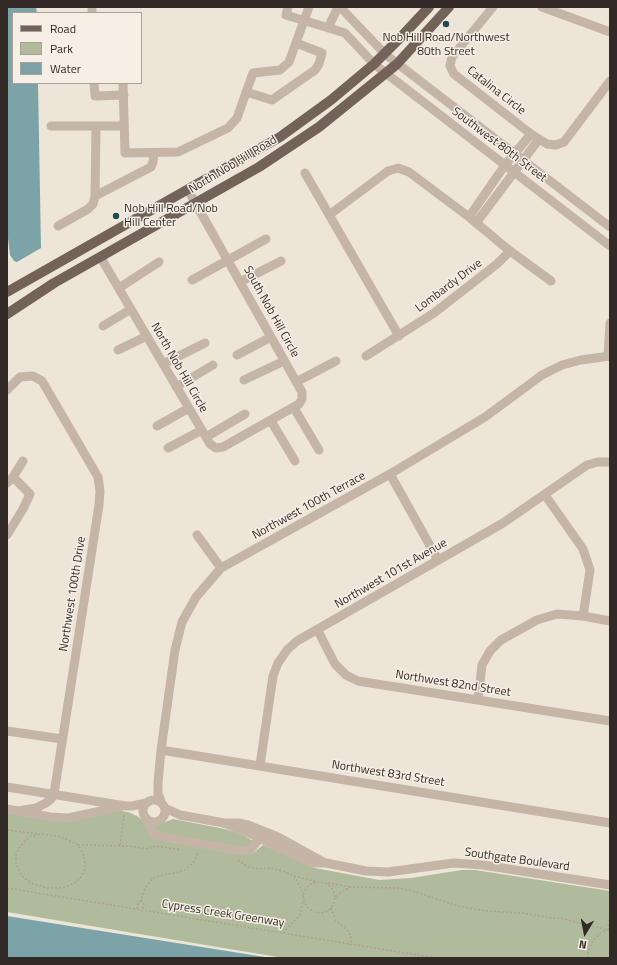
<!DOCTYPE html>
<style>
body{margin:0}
#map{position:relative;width:617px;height:965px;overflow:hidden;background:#eee5d9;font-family:"Titillium Web",sans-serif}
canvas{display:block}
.frame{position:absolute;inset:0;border:8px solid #322a26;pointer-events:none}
.legend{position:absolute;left:12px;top:12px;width:130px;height:72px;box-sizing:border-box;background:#f6efe5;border:1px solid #a8a099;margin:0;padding:5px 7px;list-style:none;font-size:12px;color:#322a26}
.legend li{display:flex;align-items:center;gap:8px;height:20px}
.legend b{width:20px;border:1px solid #a8a099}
.north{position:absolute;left:565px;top:913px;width:40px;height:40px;-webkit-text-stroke:3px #f6efe5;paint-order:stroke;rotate:190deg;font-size:11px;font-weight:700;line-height:16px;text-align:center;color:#322a26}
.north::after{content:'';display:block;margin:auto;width:14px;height:18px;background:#322a26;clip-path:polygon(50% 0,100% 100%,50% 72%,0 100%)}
</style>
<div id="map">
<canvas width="617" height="965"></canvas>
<div class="frame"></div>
<ul class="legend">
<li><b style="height:5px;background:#726259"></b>Road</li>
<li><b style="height:11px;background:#afbb9b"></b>Park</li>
<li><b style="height:11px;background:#7ca4a8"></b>Water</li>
</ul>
<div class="north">N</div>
</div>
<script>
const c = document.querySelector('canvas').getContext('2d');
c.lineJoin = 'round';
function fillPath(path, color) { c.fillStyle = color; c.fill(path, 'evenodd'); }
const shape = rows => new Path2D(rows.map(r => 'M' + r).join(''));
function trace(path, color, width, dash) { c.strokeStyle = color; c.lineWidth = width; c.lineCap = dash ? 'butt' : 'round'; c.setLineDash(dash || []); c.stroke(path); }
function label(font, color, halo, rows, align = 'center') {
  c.font = font + ' "Titillium Web",sans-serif'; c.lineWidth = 3; c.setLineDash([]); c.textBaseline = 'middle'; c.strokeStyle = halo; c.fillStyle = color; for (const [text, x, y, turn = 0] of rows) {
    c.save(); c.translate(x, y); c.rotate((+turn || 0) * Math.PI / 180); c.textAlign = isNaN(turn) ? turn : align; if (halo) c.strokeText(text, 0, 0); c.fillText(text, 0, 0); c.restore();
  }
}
const green = shape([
 [115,810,128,812,137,816,145,823,157,825,173,819,225,829,242,834,253,841,252,854,263,845,315,868,379,880,411,878,462,870,475,870,610,891,610,958,284,958,7,912,7,812,48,819]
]);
const water = shape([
 [7,7,36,7,37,13,13,13,13,83,38,83,41,248,17,262,14,261,10,255,7,230],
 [7,916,271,958,7,958]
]);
const path = shape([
 [7,830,40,834],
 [42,834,61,837,78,845,83,853,85,861,85,869,80,879,74,883,66,887,56,888,47,888,31,883,24,878,20,873,16,864,16,855,19,848,26,840,31,836,42,834],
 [78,845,129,846,148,849,156,846,181,850],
 [120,845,124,815],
 [238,860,248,867,259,869,270,868,286,872,294,876,301,889,303,896],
 [294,876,318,882],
 [328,883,350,887],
 [7,888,436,958],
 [335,897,334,891,330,886,325,883,318,882,312,883,307,887,304,892,303,898,305,904,309,909,314,912,320,913,326,912,331,908,334,903,335,897,343,891,350,887,399,888,416,892,458,906,486,911,522,913,552,918,560,918,608,930,610,914],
 [141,900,144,904,142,910],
 [331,908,336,921,348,931,351,936,351,944],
 [137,909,138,903,141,900,145,888,153,878,166,874,174,873,185,870,193,863,198,852],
 [283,933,300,915,303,900],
 [588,958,588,951,593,940,602,932,610,929]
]);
const minor = shape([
 [92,7,92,13],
 [288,7,286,15,345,33,374,64,610,246],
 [340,7,385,54,610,227],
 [493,7,452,57,450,66,454,74,531,134,547,144,556,145,564,142,610,81],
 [542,7,610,32],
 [328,28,338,7],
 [94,83,95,96,124,95],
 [123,83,125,153,178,152,228,128,237,118,253,73,280,70,289,62,309,7],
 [246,92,272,100,315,70,319,64,322,53,296,43],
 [51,126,124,126],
 [305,173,399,336],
 [95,196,151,167,153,162,154,153],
 [329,215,388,171,398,168,409,172,469,217,510,251,551,281],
 [469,217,505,165,531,134],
 [476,223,539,139],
 [58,226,88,209,93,204,95,196,96,127],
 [101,258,210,444,216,448,223,447,299,404,302,399,302,392,188,190],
 [192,280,266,239],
 [240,282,281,261],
 [119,288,159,262],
 [103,326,131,309],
 [118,350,147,336],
 [237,355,271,337],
 [366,356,434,313,497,264,510,251],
 [608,356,610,323],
 [163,364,205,343],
 [244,380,284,361],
 [296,382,336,361],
 [176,387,213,365],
 [7,390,20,377,33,376,42,381,98,477,100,491,99,505,54,794,51,799,46,803,36,808,18,811],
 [294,408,319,450],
 [271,421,295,461],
 [157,426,189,408],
 [206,437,245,414],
 [168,448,202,430],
 [390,474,438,560],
 [13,477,23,461],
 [7,483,13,477,30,494,23,509,7,535],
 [545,495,583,549,590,570,583,616],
 [197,535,221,568],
 [318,631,335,664,346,675,358,681,610,721],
 [478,700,482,665,490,651,501,640,537,620,557,614,583,616,610,621],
 [7,731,62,739],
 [161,750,610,823],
 [260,765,273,676,278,663,287,650,297,641,503,523,587,465,598,462,610,462],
 [7,787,126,806,132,806,146,803],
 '143 811a11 11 0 1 1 22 0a11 11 0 1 1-22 0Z',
 [161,802,158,793,158,783,161,750,175,650,182,622,196,597,221,568,390,474,485,417,542,375,562,365,581,360,610,356],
 [165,808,180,815,224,823,239,823,248,825,278,837,325,863],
 [7,809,50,817,68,818,120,807],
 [145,818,154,835,229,849,242,851,250,850,260,838],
 [224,823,247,832,294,855,313,863,326,863,366,871,388,872,454,863,483,865,610,885]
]);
const major = shape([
 [7,292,280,137,331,100,374,64,401,37,429,7],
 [7,314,54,283,259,167,319,127,397,64,449,7]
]);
const markers = [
 [446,24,4,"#214a4e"],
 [116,216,4,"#214a4e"]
];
const poiNames = [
 ["Nob Hill Road/Northwest",446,38],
 ["80th Street",446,52],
 ["Nob Hill Road/Nob",124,209,"left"],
 ["Hill Center",124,223,"left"]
];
const streetNames = [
 ["Catalina Circle",496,91,38],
 ["Southwest 80th Street",499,145,37],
 ["North Nob Hill Road",233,165,-31],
 ["Lombardy Drive",449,286,-37],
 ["South Nob Hill Circle",271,312,61],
 ["North Nob Hill Circle",179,368,60],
 ["Northwest 100th Terrace",309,506,-29],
 ["Northwest 101st Avenue",391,574,-30],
 ["Northwest 100th Drive",73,594,-81],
 ["Northwest 82nd Street",453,684,9],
 ["Northwest 83rd Street",388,774,9],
 ["Southgate Boulevard",517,860,8],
 ["Cypress Creek Greenway",223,914,9]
];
fillPath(green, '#afbb9b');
fillPath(water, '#7ca4a8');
trace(path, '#b09f91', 1.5, [2, 2]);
trace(minor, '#c4b5a7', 9);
trace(major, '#726259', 10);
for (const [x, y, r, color] of markers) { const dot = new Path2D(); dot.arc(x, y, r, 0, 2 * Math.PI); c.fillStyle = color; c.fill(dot); trace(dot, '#f6efe5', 1.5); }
label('12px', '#322a26', '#f6efe5', poiNames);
label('12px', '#322a26', '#f6efe5', streetNames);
</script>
